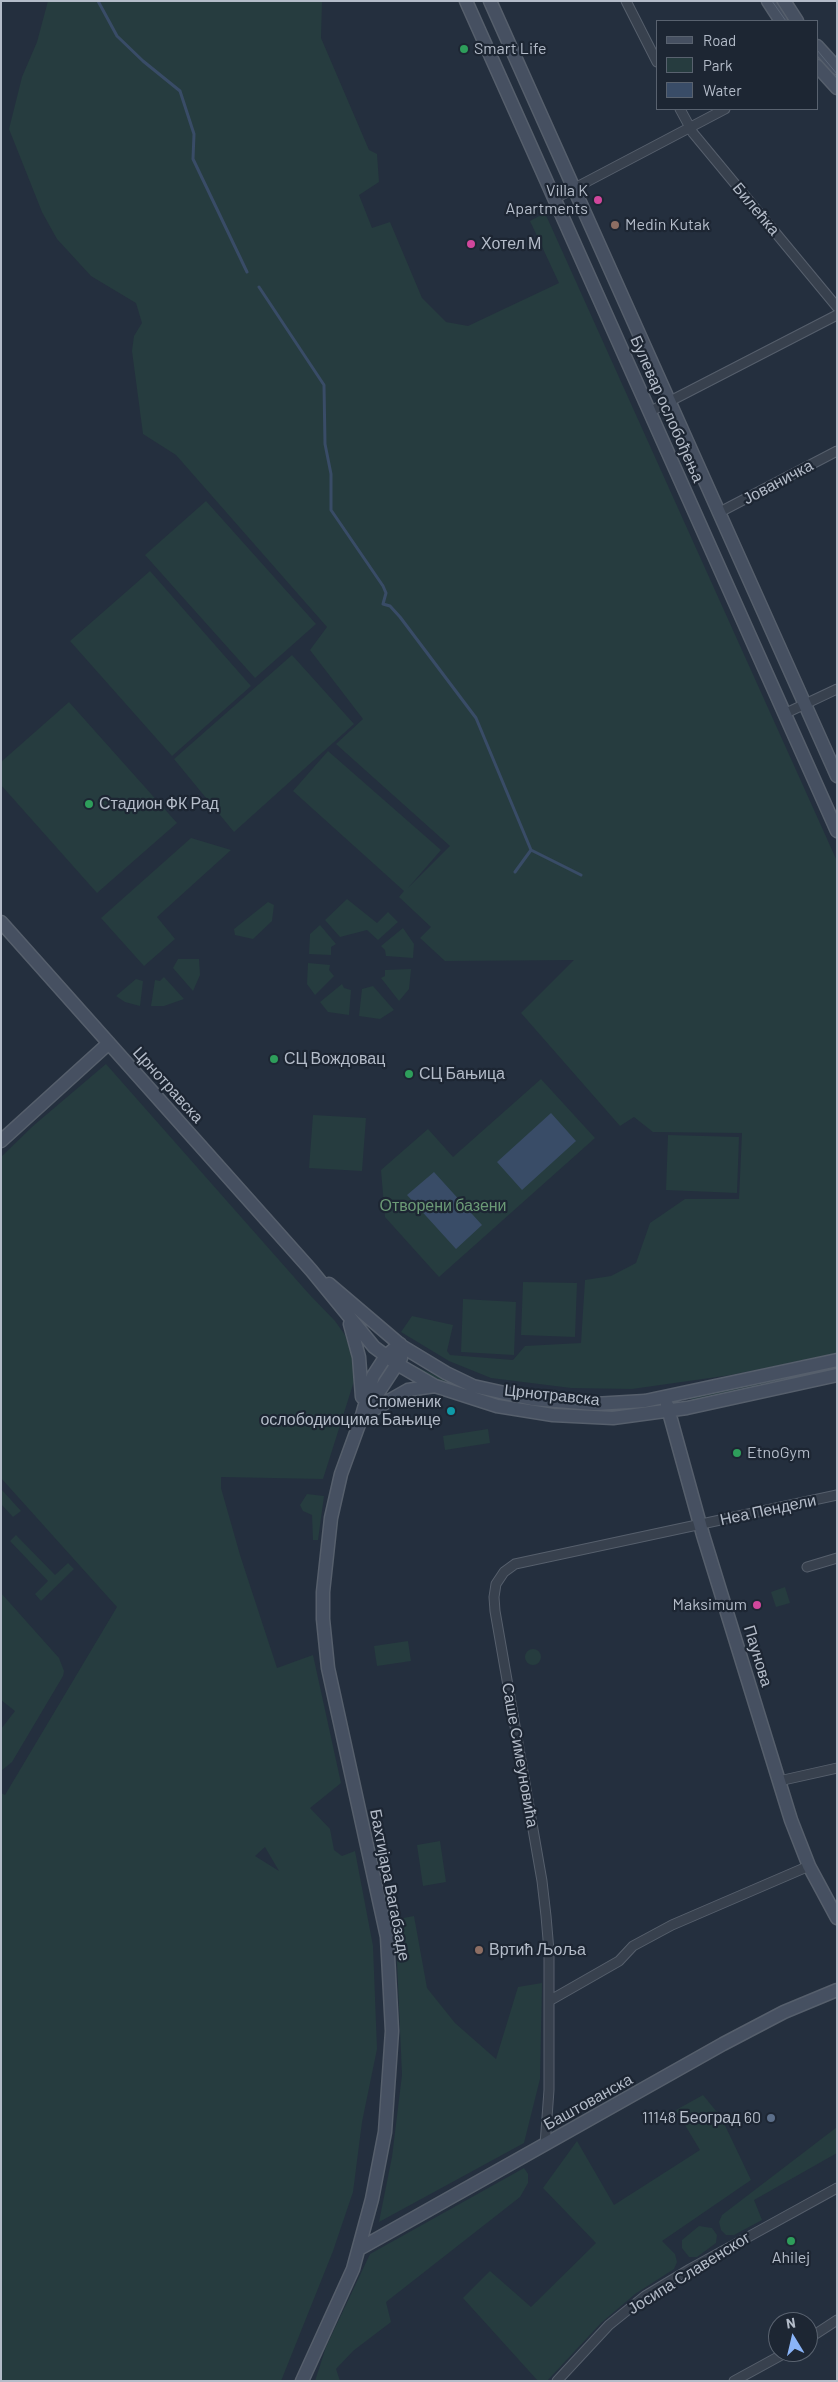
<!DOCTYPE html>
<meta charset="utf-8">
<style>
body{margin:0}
#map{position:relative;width:838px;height:2382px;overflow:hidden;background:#242f3e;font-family:Barlow,sans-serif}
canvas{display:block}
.frame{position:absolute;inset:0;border:2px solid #b4bcc9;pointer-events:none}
.legend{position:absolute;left:656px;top:20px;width:162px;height:90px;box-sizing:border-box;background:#1d2633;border:1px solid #59626f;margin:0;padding:6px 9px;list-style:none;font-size:15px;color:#b4bcc9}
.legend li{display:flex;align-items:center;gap:10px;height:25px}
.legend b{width:25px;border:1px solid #59626f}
.north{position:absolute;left:768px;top:2312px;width:50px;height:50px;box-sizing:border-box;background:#1d2633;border:1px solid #59626f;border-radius:50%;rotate:351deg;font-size:14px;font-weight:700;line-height:20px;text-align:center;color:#b4bcc9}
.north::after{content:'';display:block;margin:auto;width:18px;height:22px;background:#8ab4f8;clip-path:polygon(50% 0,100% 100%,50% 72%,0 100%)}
</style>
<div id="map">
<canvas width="838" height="2382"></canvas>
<div class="frame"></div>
<ul class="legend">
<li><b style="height:6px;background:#465061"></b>Road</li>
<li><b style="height:14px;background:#263c3f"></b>Park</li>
<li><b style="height:14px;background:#394c67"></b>Water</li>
</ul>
<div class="north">N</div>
</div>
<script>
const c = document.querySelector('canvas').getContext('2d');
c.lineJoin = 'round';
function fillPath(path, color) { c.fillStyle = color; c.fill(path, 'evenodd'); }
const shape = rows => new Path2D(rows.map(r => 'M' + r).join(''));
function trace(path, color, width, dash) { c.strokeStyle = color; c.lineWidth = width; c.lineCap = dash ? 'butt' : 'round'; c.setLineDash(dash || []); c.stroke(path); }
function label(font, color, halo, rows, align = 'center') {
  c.font = font + ' Barlow,sans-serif'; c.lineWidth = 4.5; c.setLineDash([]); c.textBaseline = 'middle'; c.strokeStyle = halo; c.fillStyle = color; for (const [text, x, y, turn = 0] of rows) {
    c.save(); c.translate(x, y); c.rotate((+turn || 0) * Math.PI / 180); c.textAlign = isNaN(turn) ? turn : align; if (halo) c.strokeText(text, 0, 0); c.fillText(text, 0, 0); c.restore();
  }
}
const green = shape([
 [48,1,322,1,321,38,369,150,377,154,379,182,359,195,372,228,390,222,422,298,446,322,468,326,559,283,530,221,545,213,837,861,837,1353,731,1375,632,1389,571,1388,491,1378,449,1361,401,1332,412,1316,453,1325,447,1351,450,1355,513,1360,525,1346,581,1343,585,1280,611,1276,636,1263,650,1223,685,1199,739,1199,742,1133,653,1132,634,1117,620,1126,521,1013,574,960,445,961,420,938,431,927,399,897,404,891,293,791,328,751,441,850,408,888,450,846,336,744,363,719,310,650,327,627,176,455,143,434,132,351,134,336,142,323,136,303,91,276,57,239,42,212,9,129,22,77,37,42],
 [206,501,316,624,255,678,145,555],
 [150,571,251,686,172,756,70,641],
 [292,655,354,724,234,832,174,759],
 [69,702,177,823,97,893,1,785,1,762],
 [191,838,231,850,157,917,175,939,144,966,101,918],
 [347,899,377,923,388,912,398,922,378,940,367,930,340,937,325,920],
 [268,902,274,905,272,921,253,939,235,935,234,929],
 [320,925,336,944,331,947,331,955,309,954,310,934],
 [403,928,414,944,413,958,386,956,385,950,381,946],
 [178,959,199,959,200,975,193,991,173,968],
 [308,963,330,965,329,970,334,976,315,995,307,984],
 [411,969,409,989,399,1001,381,978,385,976,385,970],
 [164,977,184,999,164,1006,151,1006,155,980,160,981],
 [136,979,143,981,140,1006,125,1002,116,996],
 [342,984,344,988,351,990,349,1015,328,1012,320,1002],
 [373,986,394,1010,380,1019,359,1016,362,989],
 [106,1064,309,1294,335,1321,345,1335,351,1352,356,1375,323,1479,221,1477,221,1488,240,1555,277,1668,313,1655,341,1783,310,1808,330,1829,334,1850,342,1856,355,1851,373,1946,377,2049,362,2122,353,2192,333,2251,281,2381,1,2381,1,1793,5,1795,117,1607,1,1478,1,1157,33,1126],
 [265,1847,279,1871,255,1856],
 [541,1079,595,1138,439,1277,385,1217,381,1170,428,1129,453,1157],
 [313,1115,366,1118,362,1171,309,1168],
 [668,1135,739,1137,737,1193,666,1190],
 [523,1282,577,1283,575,1337,521,1335],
 [463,1299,516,1302,514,1355,461,1352],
 [837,1366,837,1369,692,1400,691,1397],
 [417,1367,470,1391,524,1403,573,1409,640,1408,641,1410,575,1413,475,1397,446,1385,416,1369],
 [488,1429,490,1443,445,1450,443,1436],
 [1,1489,21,1511,13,1517,1,1504],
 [307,1494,324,1496,318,1540,313,1540,312,1515,303,1511,300,1505],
 [16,1535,55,1575,68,1563,74,1569,41,1601,35,1594,48,1581,10,1541],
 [785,1587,790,1603,776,1607,771,1592],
 [1,1593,59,1658,64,1671,63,1676,12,1762,1,1771,1,1729,15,1711,1,1700],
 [408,1641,411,1661,377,1666,374,1646],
 '525 1657a8 8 0 1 1 16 0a8 8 0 1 1-16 0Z',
 [440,1841,446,1882,423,1886,417,1845],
 [414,1916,427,1988,455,2023,496,2059,518,1987,542,1983,540,2079,524,2143,379,2222,392,2157,402,2075,396,1938,393,1920],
 [703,2095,721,2117,751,2180,662,2241,675,2254,677,2262,674,2269,635,2294,601,2323,547,2381,538,2381,463,2298,490,2271,531,2307,596,2243,543,2188,577,2141,614,2205,700,2150,676,2110],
 [837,2127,837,2153,754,2200,762,2220,734,2235,726,2235,721,2230,719,2222,722,2215],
 [524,2168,528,2174,528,2183,520,2197,386,2302,391,2322,353,2351,336,2369,340,2381,315,2381,326,2347,370,2254],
 [699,2226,712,2228,717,2235,716,2243,697,2257,689,2257,682,2248,682,2240]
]);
const water = shape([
 [551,1113,576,1141,522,1190,497,1162],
 [434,1172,482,1225,456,1249,407,1195]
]);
const stream = shape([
 [98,1,117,36,143,61,180,91,194,134,193,159,247,272],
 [259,287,324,385,325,444,331,474,331,510,383,586,386,593,383,604,390,606,400,617,476,718,531,850,581,875],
 [515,872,531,850]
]);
const street = shape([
 [626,1,657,62],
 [680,109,693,133,837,307],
 [554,199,725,109],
 [651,411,837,315],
 [720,512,837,451],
 [784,714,837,689],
 [807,1567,837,1558],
 [779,1781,837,1768],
 [549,2001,619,1961,633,1946,672,1925,809,1866],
 [545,2145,549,2090,549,1951,546,1916,542,1881,495,1611,494,1597,496,1584,504,1572,515,1564,837,1495],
 [808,2339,837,2320],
 [557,2381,609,2325,645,2296,690,2269,837,2188],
 [734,2381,787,2352]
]);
const secondary = shape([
 [466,1,837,831],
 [490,1,837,776],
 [768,1,781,21],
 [784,1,797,21],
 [817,46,837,68],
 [817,66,837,88],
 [1,922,311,1270,374,1347,397,1364,435,1386,497,1406,553,1415,613,1418,687,1408,837,1375],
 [1,1141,109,1043],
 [329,1284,403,1347,446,1373,473,1386,532,1399,594,1404,645,1401,837,1360],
 [350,1324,359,1357,362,1397],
 [667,1405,703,1535,791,1820,809,1866,837,1918],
 [371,1411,408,1390,435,1386],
 [363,1416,401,1358],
 [359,2249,723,2044,784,2012,837,1990],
 [302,2381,353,2269,372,2199,385,2132,392,2031,387,1937,328,1668,323,1619,323,1592,331,1518,341,1474,361,1419,373,1376,386,1356,400,1344]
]);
const tram = shape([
 [772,1,786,21],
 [817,50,837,74]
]);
const markers = [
 [464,49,5,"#2e9e5b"],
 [598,200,5,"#d1479c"],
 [615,225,5,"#8d6e63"],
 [471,244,5,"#d1479c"],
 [89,804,5,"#2e9e5b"],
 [274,1059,5,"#2e9e5b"],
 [409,1074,5,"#2e9e5b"],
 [451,1411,5,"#0f9aa8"],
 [737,1453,5,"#2e9e5b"],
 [757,1605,5,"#d1479c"],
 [479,1950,5,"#8d6e63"],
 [771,2118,5,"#5c6f8a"],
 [791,2241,5,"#2e9e5b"]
];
const poiNames = [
 ["Smart Life",474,49],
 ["Villa K",588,191,"right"],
 ["Apartments",588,209,"right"],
 ["Medin Kutak",625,225],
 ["Хотел М",481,244],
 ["Стадион ФК Рад",99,804],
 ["СЦ Вождовац",284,1059],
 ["СЦ Бањица",419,1074],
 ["Споменик",441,1402,"right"],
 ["ослободиоцима Бањице",441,1420,"right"],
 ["EtnoGym",747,1453],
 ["Maksimum",747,1605,"right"],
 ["Вртић Љоља",489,1950],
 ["11148 Београд 60",761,2118,"right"],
 ["Ahilej",791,2258,"center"]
];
const streetNames = [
 ["Билећка",756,209,50],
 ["Булевар ослобођења",667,409,66],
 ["Јованичка",778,482,-28],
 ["Црнотравска",168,1085,48],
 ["Црнотравска",552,1395,6],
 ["Неа Пендели",768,1510,-12],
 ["Паунова",758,1656,73],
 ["Саше Симеуновића",520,1755,80],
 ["Бахтијара Вагабзаде",390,1885,79],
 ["Баштованска",588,2102,-29],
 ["Јосипа Славенског",689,2273,-32]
];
const parkNames = [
 ["Отворени базени",443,1206]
];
fillPath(green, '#263c3f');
fillPath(water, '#394c67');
trace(stream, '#394c67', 3);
trace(street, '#565f6c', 11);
trace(secondary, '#565f6c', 15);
trace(street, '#38414e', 9);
trace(secondary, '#465061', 12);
trace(tram, '#5a6575', 1);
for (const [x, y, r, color] of markers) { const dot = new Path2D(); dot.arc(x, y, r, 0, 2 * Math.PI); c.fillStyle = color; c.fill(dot); trace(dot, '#1d2633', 2); }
label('16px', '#b4bcc9', '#1d2633', poiNames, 'left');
label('16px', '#b4bcc9', '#1d2633', streetNames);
label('16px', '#6b9a76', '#1d2633', parkNames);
</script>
